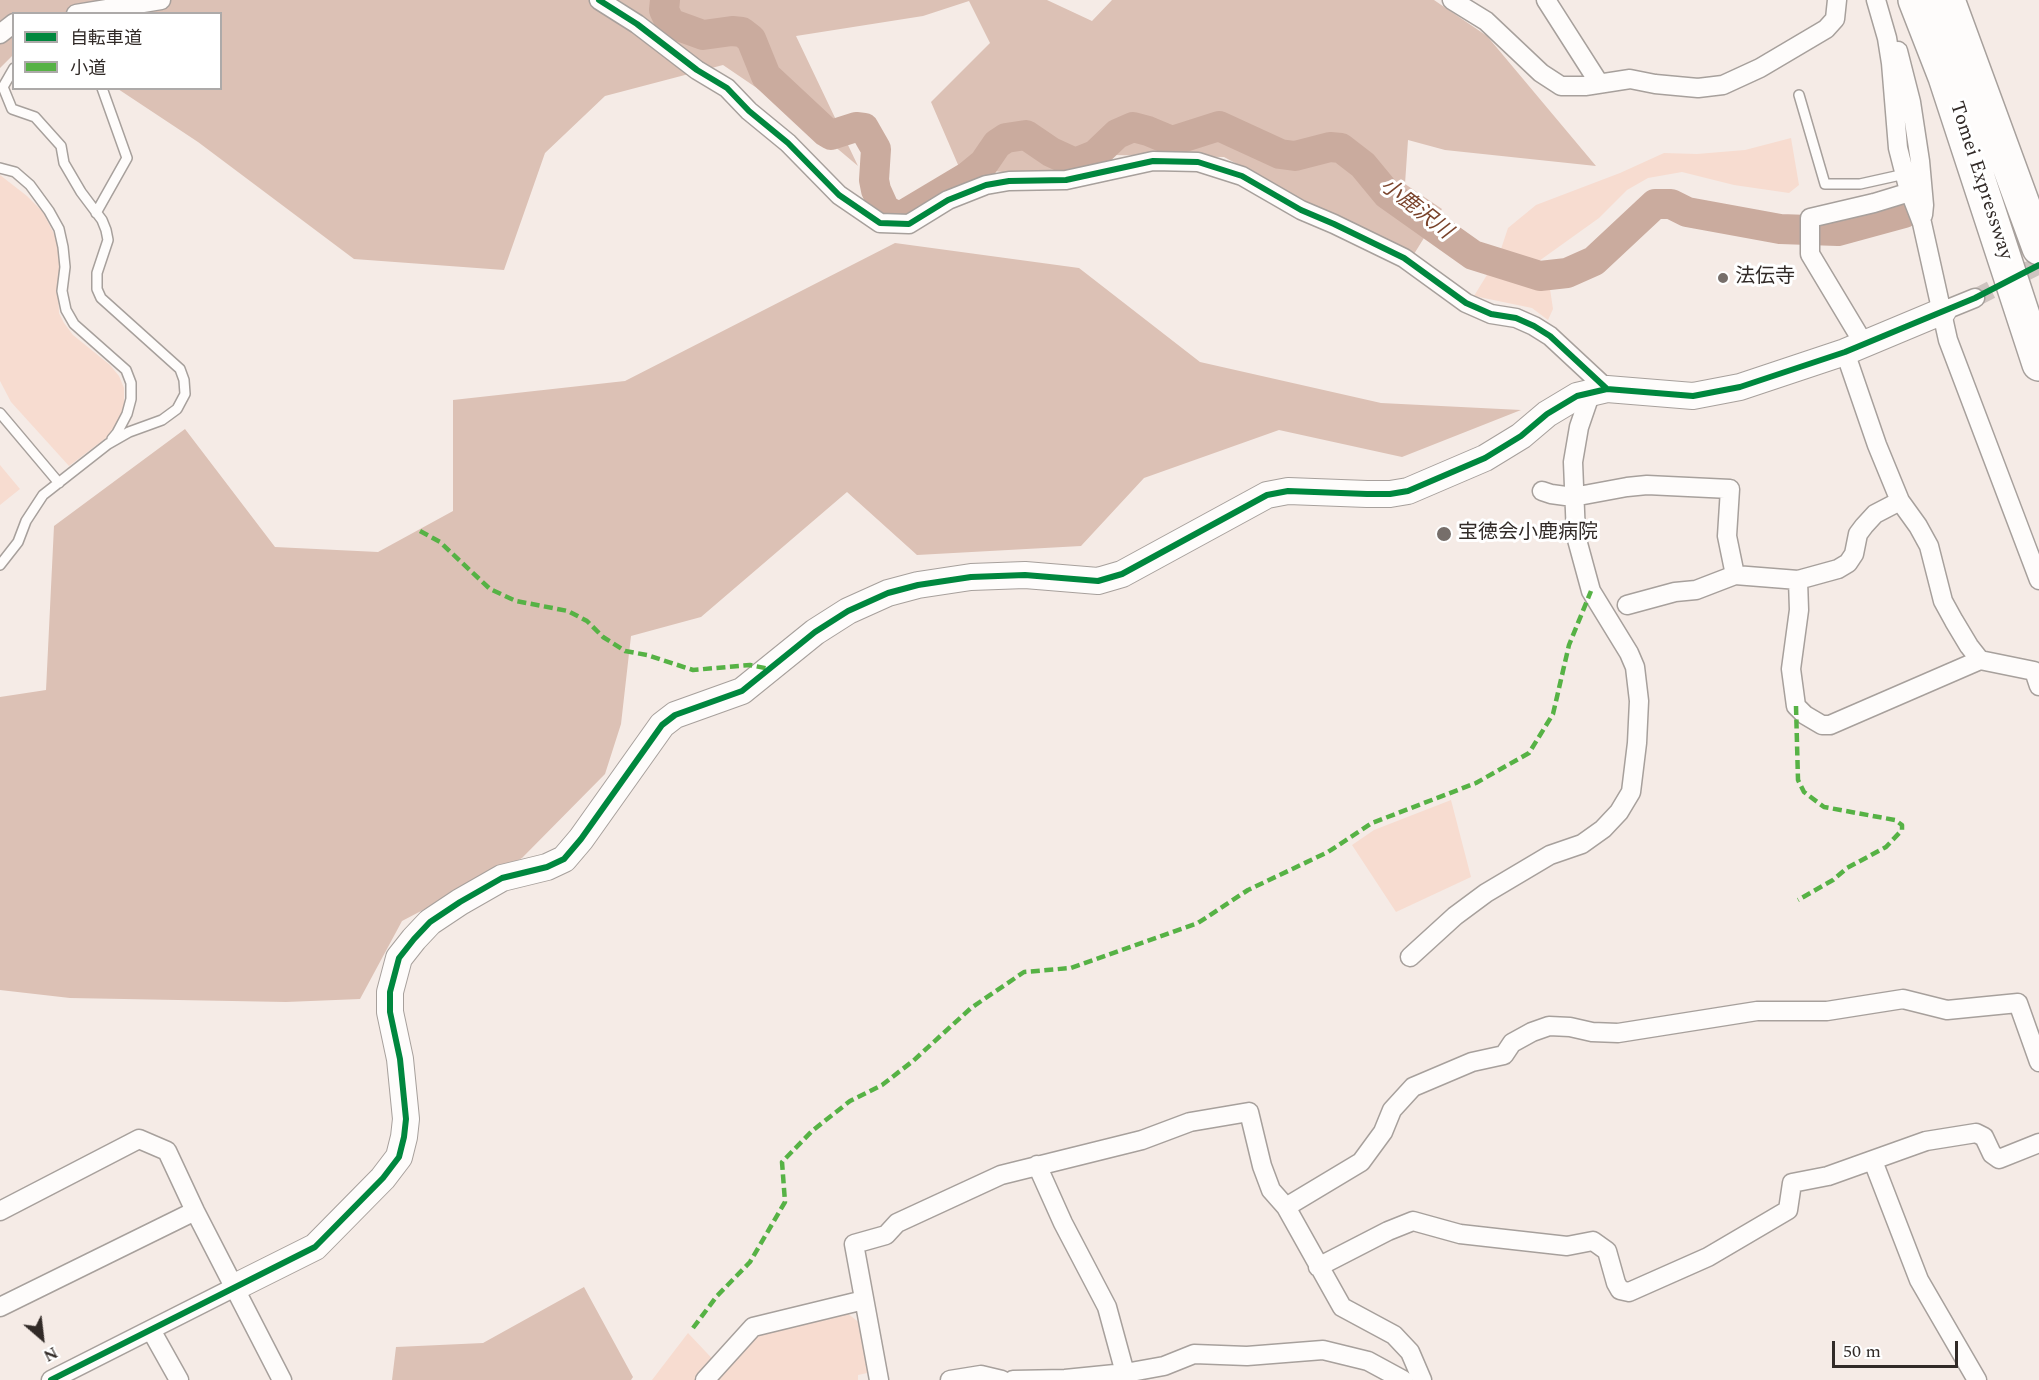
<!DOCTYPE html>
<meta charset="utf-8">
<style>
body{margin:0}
#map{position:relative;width:2039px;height:1380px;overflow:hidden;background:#f5ebe6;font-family:Spectral,"Noto Sans JP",serif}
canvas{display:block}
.legend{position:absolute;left:12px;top:12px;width:210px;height:78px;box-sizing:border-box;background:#fff;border:2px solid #adaaa9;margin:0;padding:8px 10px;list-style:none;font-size:18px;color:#312a27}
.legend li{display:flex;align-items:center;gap:12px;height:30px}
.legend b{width:30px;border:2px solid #adaaa9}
.north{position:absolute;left:12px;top:1308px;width:60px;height:60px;-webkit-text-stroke:4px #fff;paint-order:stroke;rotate:152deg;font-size:16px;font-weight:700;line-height:24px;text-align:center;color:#312a27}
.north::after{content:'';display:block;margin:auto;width:21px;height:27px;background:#312a27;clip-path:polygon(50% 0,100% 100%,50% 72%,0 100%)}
.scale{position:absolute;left:1832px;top:1341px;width:126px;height:27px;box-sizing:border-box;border:3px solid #312a27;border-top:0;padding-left:8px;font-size:18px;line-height:21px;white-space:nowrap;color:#312a27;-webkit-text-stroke:4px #fff;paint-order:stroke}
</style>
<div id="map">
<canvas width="2039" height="1380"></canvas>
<ul class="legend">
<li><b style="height:8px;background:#00873e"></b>自転車道</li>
<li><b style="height:8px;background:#56b245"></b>小道</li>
</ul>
<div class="north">N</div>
<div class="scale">50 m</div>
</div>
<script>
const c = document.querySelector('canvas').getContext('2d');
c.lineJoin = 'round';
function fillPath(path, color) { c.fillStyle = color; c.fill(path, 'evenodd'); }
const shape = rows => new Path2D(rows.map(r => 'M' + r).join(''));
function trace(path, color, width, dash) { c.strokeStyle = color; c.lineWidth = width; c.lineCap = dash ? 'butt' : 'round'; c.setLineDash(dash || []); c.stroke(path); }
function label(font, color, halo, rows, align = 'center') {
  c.font = font + ' Spectral,"Noto Sans JP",serif'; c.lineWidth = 6; c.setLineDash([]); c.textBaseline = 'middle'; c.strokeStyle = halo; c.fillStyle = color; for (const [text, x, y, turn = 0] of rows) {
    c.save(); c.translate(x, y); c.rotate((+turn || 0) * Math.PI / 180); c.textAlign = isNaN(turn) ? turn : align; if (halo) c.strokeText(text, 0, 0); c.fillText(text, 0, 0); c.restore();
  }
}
const green = shape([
 [1791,138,1799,185,1789,193,1734,185,1682,172,1648,178,1627,190,1599,218,1539,261,1501,249,1508,228,1536,205,1620,173,1664,153,1697,154,1745,150],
 [0,175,27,196,43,212,56,238,60,261,58,283,59,313,64,323,73,335,110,365,119,376,124,388,124,406,119,421,106,438,69,466,11,402,0,381],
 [1493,265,1549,282,1553,309,1548,320,1532,308,1474,296],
 [0,465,20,489,0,505],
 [1451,800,1471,877,1396,912,1352,845,1374,830],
 [847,1313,861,1324,872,1372,858,1375,858,1380,652,1380,688,1333,723,1370,753,1339,772,1329]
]);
const forest = shape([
 [0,0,1047,0,1092,21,1112,0,1434,0,1487,36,1596,166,1445,150,1408,140,1405,184,1442,209,1414,254,1313,205,1224,157,1112,155,1059,172,1019,174,959,167,931,102,990,43,969,1,923,16,796,36,858,166,801,118,723,65,605,96,545,153,504,270,354,259,198,142,118,89,220,88,220,14,14,14,13,55,0,68],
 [895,243,1079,268,1200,362,1381,403,1521,410,1402,457,1279,430,1144,478,1081,546,917,555,847,492,701,617,631,636,621,724,605,774,522,858,402,921,360,999,286,1002,70,998,0,990,0,697,46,690,54,526,185,429,275,547,378,552,453,511,453,400,625,381],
 [584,1287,633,1377,631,1380,392,1380,396,1347,483,1343]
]);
const river = shape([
 [665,0,664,10,670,23,703,35,732,31,742,32,751,39,766,76,826,132,831,135,856,127,864,128,876,149,874,180,876,190,885,210,900,217,967,177,984,163,997,144,1006,138,1026,135,1051,152,1075,163,1095,155,1117,134,1133,127,1148,131,1172,141,1219,126,1280,154,1295,156,1330,147,1341,148,1363,165,1387,194,1473,255,1540,276,1567,273,1594,261,1655,204,1671,204,1687,212,1780,229,1838,231,1904,213]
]);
const streetTunnel = shape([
 [1975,298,2039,265]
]);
const lane = shape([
 [1799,95,1825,184,1860,184,1905,174],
 [0,168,15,172,30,185,49,211,59,229,63,247,65,267,62,291,66,310,74,324,126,370,131,383,131,399,127,414,117,433,112,439],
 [96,213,127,158,102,88],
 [0,413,59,483],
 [0,565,18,542,26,521,43,495,108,444,129,432,162,420,177,409,185,394,184,380,180,369,101,298,97,289,97,273,108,240,106,230,102,220,81,192,64,163,61,146,35,117,12,109,3,87,14,68]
]);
const street = shape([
 [599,0,637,24,697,70,727,88,749,111,788,143,839,195,880,223,909,224,948,200,986,185,1009,181,1066,180,1153,161,1198,162,1242,176,1301,210,1334,224,1404,258,1466,303,1491,314,1516,318,1534,326,1550,336,1607,389],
 [1452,0,1486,21,1541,73,1561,86,1585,86,1630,79,1655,84,1698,88,1723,85,1760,68,1826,29,1835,19,1837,0],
 [1546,0,1599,83],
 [1876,0,1887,38,1891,63,1898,148,1908,187,1922,223,1948,340,2039,580],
 [76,14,161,0],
 [0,34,14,23],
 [1898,51,1911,102,1920,161,1924,205,1923,215],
 [1943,311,1975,298],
 [1864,344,1810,254,1810,218,1874,203,1910,192],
 [1845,352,1877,445,1900,501,1918,526,1929,546,1943,601,1954,621,1969,646,1980,660,2034,671,2039,686],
 [1542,491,1551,494,1573,497,1627,487,1647,485,1730,489,1727,536,1735,575],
 [1798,580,1799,610,1791,669,1796,706,1805,715,1822,725,1830,725,1980,660],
 [1627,605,1675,592,1696,590,1735,575,1798,580,1838,569,1848,563,1854,554,1858,534,1864,526,1875,514,1900,501],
 [1410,957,1455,916,1486,893,1550,855,1582,844,1603,829,1619,812,1631,792,1637,743,1639,701,1635,667,1629,653,1591,591,1576,536,1573,462,1579,427,1591,392],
 [1873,1161,1919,1280,1977,1380],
 [1037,1165,1063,1223,1107,1307,1125,1373],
 [1286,1207,1361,1162,1383,1132,1392,1110,1413,1087,1472,1062,1504,1055,1512,1043,1532,1032,1549,1026,1570,1027,1592,1032,1618,1033,1757,1011,1827,1011,1903,999,1947,1010,2018,1003,2039,1062],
 [0,1211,139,1139,167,1151,195,1211,282,1380],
 [1318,1267,1388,1231,1413,1221,1460,1234,1567,1246,1593,1241,1607,1251,1616,1283,1620,1290,1629,1292,1708,1257,1788,1210,1792,1183,1828,1176,1926,1141,1976,1133,1984,1137,1992,1154,1999,1159,2039,1143],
 [0,1307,195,1211],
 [151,1330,179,1380],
 [51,1380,235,1287],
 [705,1380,753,1327,864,1300],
 [879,1380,854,1244,886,1235,897,1223,1001,1175,1142,1140,1190,1122,1249,1112,1262,1166,1271,1190,1286,1207,1342,1307,1394,1335,1410,1352,1422,1380],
 [950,1380,981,1375,1002,1380],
 [1013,1380,1065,1379,1125,1373,1164,1366,1194,1354,1247,1356,1323,1350,1368,1361,1403,1380]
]);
const secondary = shape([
 [235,1287,315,1247,383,1178,399,1157,404,1137,406,1119,400,1059,390,1012,390,992,399,958,414,939,430,922,460,902,502,878,547,867,564,859,581,839,662,725,675,715,742,691,815,632,848,611,888,593,918,585,971,577,1025,575,1098,581,1122,574,1267,495,1288,491,1367,494,1390,494,1408,491,1485,458,1521,436,1547,414,1577,396,1607,389,1693,396,1740,387,1845,352,1943,311]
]);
const highway = shape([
 [1915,0,1945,77,2039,364],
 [1948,0,2039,248]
]);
const quiet = shape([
 [420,531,440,542,490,589,516,601,568,611,587,621,603,637,625,651,647,655,693,670,750,665,770,669],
 [1796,706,1798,780,1804,792,1824,807,1895,820,1902,825,1902,830,1886,847,1847,868,1833,880,1798,900],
 [693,1328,717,1296,750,1262,785,1202,782,1162,812,1131,850,1101,882,1085,913,1061,971,1008,1024,972,1071,968,1198,923,1248,890,1328,852,1372,823,1476,783,1529,753,1553,714,1569,645,1591,591]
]);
const cycleway = shape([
 [599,0,637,24,697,70,727,88,749,111,788,143,839,195,880,223,909,224,948,200,986,185,1009,181,1066,180,1153,161,1198,162,1242,176,1301,210,1334,224,1404,258,1466,303,1491,314,1516,318,1534,326,1550,336,1607,389],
 [51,1380,315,1247,383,1178,399,1157,404,1137,406,1119,400,1059,390,1012,390,992,399,958,414,939,430,922,460,902,502,878,547,867,564,859,581,839,662,725,675,715,742,691,815,632,848,611,888,593,918,585,971,577,1025,575,1098,581,1122,574,1267,495,1288,491,1367,494,1390,494,1408,491,1485,458,1521,436,1547,414,1577,396,1607,389,1693,396,1740,387,1845,352,1922,320,1975,298,2039,265]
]);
const markers = [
 [1723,278,6,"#766e6a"],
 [1444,534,8,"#766e6a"]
];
const streetNames = [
 ["Tomei Expressway",1980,181,72]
];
const poiNames = [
 ["法伝寺",1735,278],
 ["宝徳会小鹿病院",1458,534]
];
const waterNames = [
 ["小鹿沢川",1415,210,38]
];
fillPath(green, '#f7dcd0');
fillPath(forest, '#dcc1b5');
trace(river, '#caab9e', 30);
trace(streetTunnel, '#cec4c0', 18, [18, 9]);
trace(lane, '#a7a09c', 12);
trace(street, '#a7a09c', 21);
trace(secondary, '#a7a09c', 28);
trace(highway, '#a7a09c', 36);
trace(lane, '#fefcfb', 9);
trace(street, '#fefcfb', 18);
trace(secondary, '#fefcfb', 26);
trace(highway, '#fefcfb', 33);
trace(quiet, '#56b245', 4.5, [9, 4.5]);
trace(cycleway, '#00873e', 6);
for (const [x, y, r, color] of markers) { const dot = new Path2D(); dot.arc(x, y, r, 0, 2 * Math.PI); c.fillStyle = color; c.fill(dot); trace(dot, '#fff', 2); }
label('20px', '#312a27', '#fff', streetNames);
label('20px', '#312a27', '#fff', poiNames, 'left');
label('italic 21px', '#7a432b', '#fff', waterNames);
</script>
